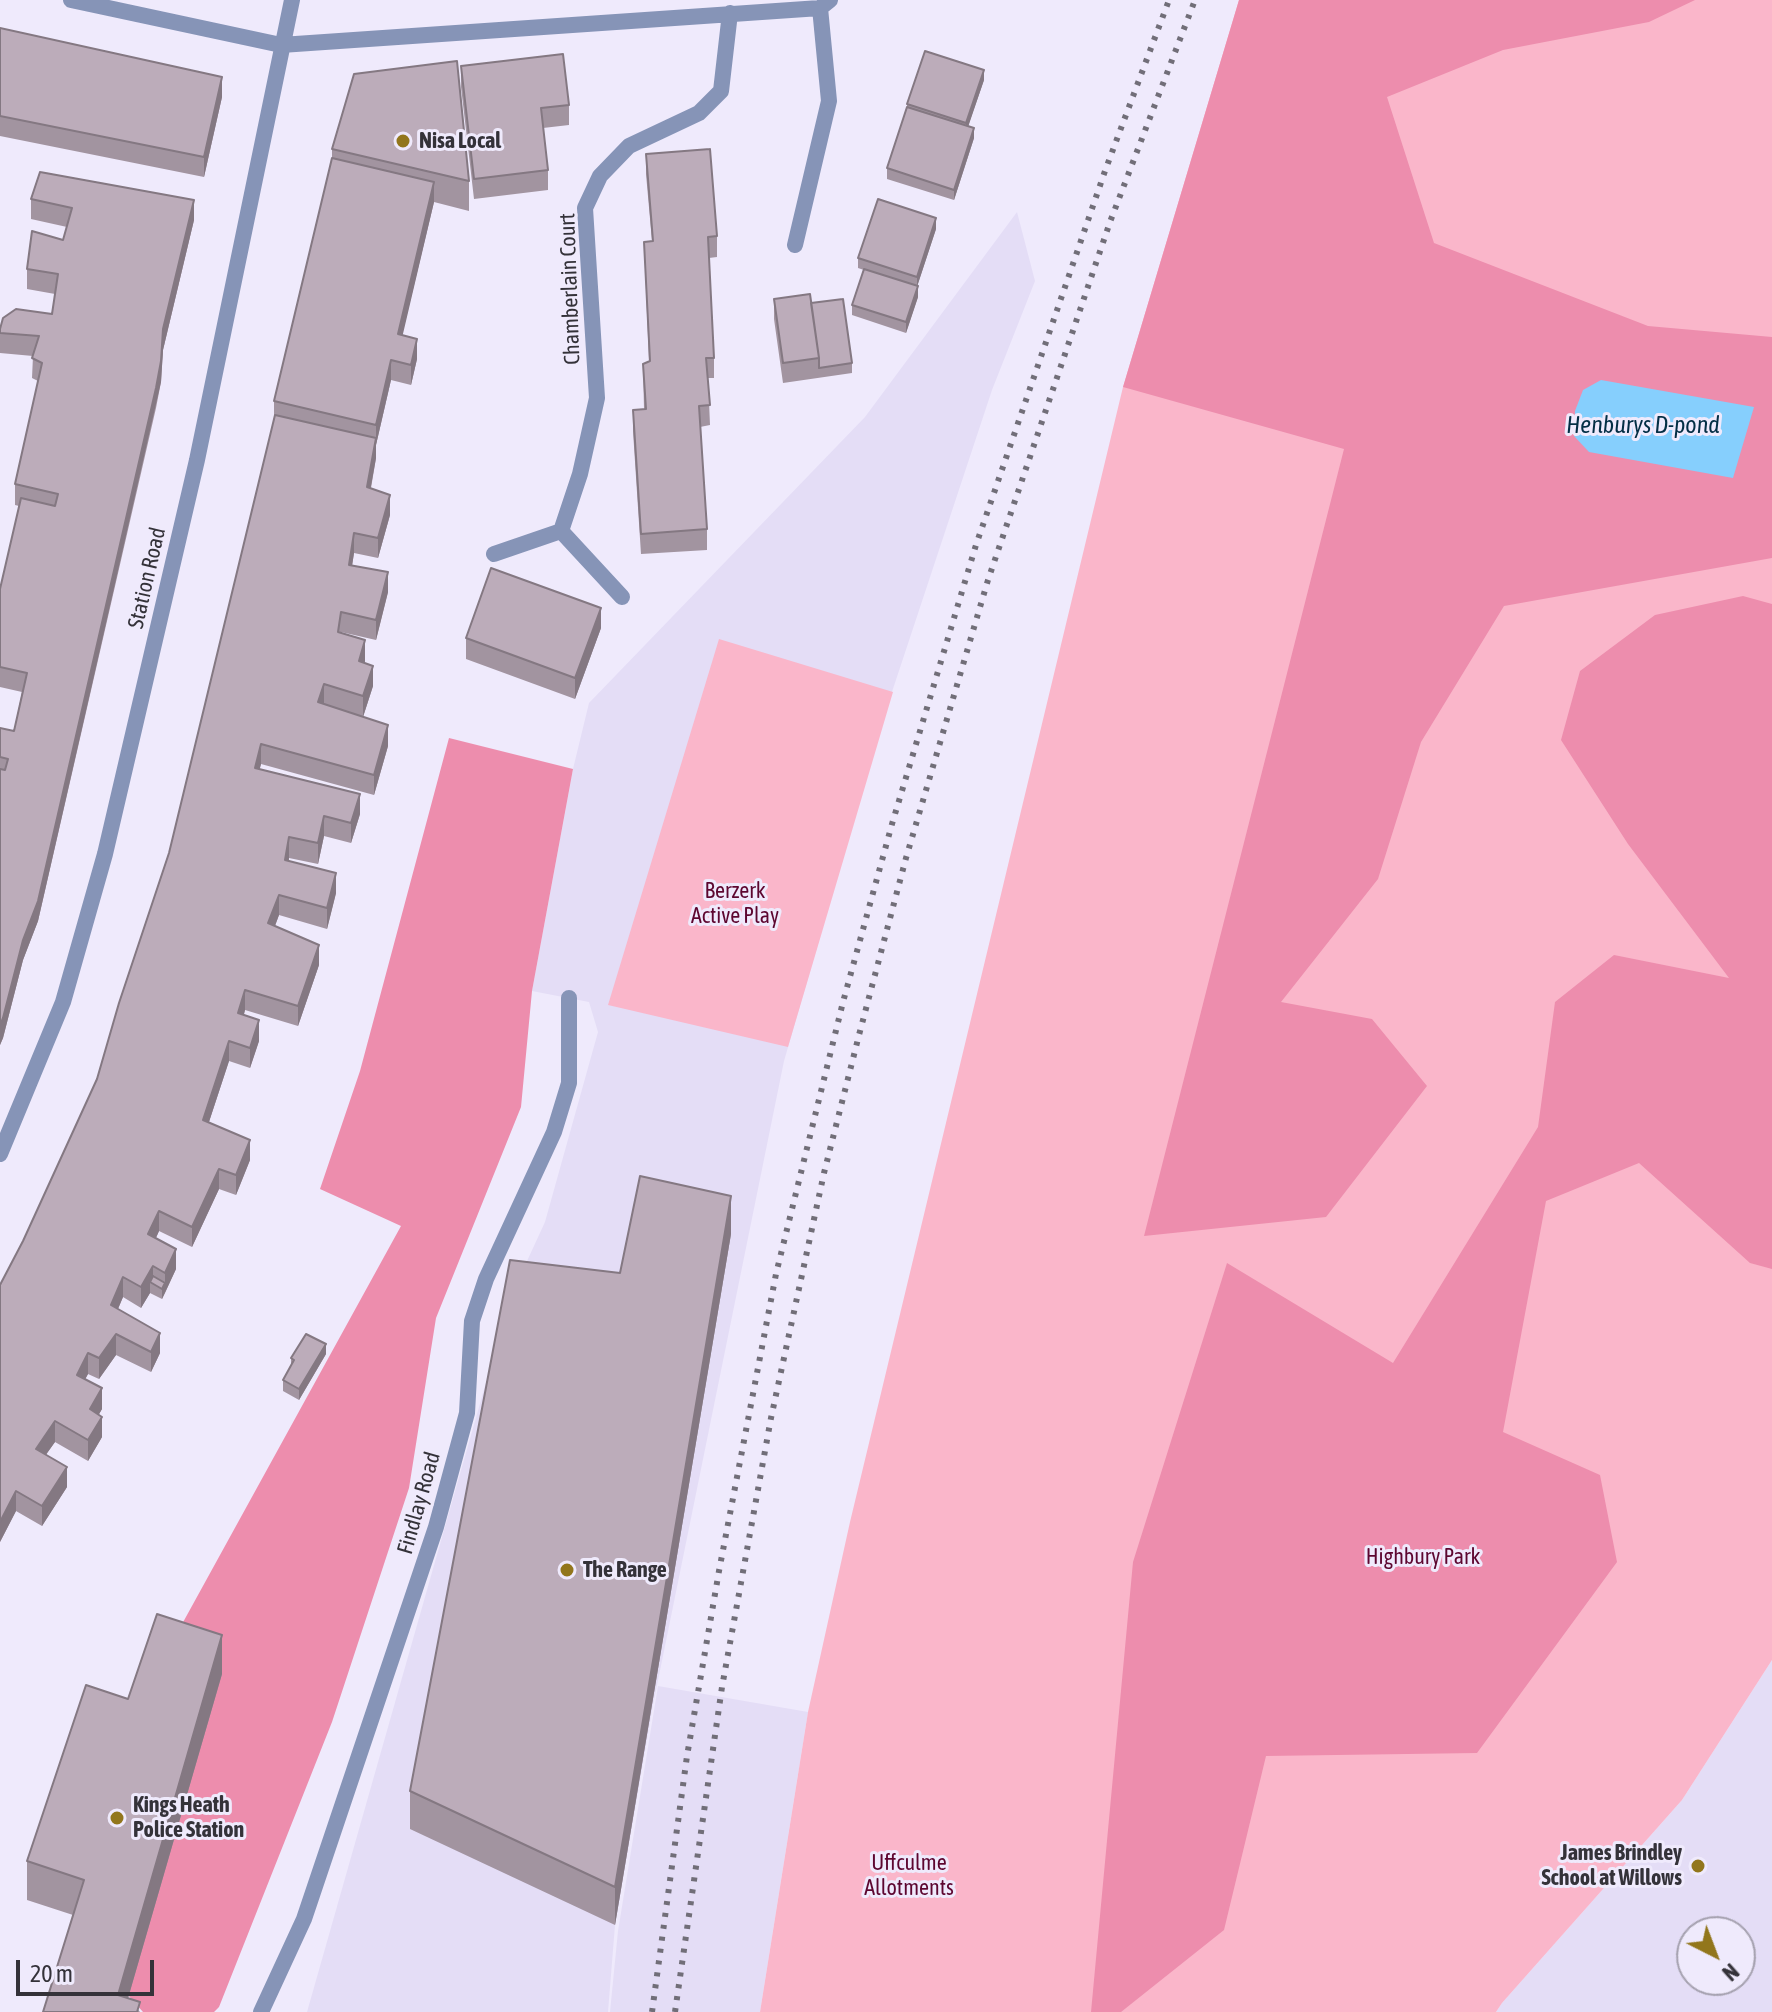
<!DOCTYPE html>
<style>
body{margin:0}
#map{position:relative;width:1772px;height:2012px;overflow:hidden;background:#efeafc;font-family:"Asap Condensed",sans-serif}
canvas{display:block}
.north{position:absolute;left:1676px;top:1916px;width:80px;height:80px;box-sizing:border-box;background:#efeafc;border:2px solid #a4a0ae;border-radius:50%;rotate:138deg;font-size:22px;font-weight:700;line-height:32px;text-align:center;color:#343239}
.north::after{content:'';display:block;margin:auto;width:28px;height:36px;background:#92761c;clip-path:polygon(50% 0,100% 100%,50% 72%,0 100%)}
.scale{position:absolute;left:16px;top:1960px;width:138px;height:36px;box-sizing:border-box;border:4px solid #343239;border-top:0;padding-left:10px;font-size:24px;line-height:28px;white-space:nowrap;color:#343239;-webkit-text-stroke:6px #efeafc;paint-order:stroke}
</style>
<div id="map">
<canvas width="1772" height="2012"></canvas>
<div class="north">N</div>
<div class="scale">20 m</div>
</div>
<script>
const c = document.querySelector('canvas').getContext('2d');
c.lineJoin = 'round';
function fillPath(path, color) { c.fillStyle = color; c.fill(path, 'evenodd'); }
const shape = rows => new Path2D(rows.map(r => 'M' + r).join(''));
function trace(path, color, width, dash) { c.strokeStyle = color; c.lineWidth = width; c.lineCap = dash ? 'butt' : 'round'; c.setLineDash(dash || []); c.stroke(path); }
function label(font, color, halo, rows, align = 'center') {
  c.font = font + ' "Asap Condensed",sans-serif'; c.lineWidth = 6; c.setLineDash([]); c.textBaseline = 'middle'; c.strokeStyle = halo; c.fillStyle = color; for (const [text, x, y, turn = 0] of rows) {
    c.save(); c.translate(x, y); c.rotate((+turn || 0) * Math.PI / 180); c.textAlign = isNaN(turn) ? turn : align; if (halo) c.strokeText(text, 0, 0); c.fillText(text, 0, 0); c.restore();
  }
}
const built = shape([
 [1017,212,1035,281,992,390,884,716,784,1061,653,1705,615,1925,608,2012,307,2012,510,1298,545,1222,598,1032,589,1002,532,991,573,769,589,703,865,417],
 [1772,1660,1772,2012,1496,2012,1502,2003,1682,1800],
 [1692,1932,1740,1932,1740,1980,1692,1980],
 [658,1686,808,1712,760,2012,610,2012,618,1931]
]);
const green = shape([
 [1239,0,1772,0,1772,1660,1682,1800,1502,2003,1496,2012,760,2012,808,1712,850,1522,1123,387],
 [719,639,893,692,788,1047,608,1005]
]);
const forest = shape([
 [1239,0,1695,0,1649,22,1503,50,1387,97,1434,243,1648,326,1772,337,1772,558,1504,606,1421,742,1378,879,1281,1002,1372,1019,1427,1086,1326,1217,1144,1236,1344,449,1123,387],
 [1743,596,1772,604,1772,1269,1750,1263,1639,1163,1546,1201,1503,1432,1600,1475,1617,1562,1477,1753,1266,1756,1224,1930,1121,2012,1091,2012,1133,1562,1227,1263,1393,1363,1538,1127,1555,1002,1614,955,1729,978,1628,844,1561,740,1580,671,1655,615],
 [449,738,573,769,532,991,521,1107,436,1318,409,1488,332,1722,219,2007,214,2012,143,2012,128,1995,165,1655,401,1226,320,1189,360,1071]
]);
const water = shape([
 [1601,380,1754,407,1733,478,1589,452,1574,436,1575,411,1583,390]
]);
const street = shape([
 [71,0,281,45,820,8,830,0],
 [795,245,829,101,820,8],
 [561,531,580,474,597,398,585,208,600,176,629,146,699,113,721,91,730,13],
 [494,554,561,531,622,597],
 [0,1154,63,1002,105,854,197,460,292,0],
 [261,2012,304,1919,436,1527,467,1413,472,1321,486,1279,554,1132,569,1083,569,998]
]);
const rail = shape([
 [652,2012,687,1756,719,1571,776,1274,843,1002,892,824,976,545,1105,171,1169,0],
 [675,2012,722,1687,771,1418,824,1173,859,1035,906,858,988,580,1110,222,1195,0]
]);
const wall = shape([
 [0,28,222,97,204,177,0,136],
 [461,66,569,105,569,125,543,128,548,170,548,190,474,199,461,87],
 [984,80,968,126,974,138,954,200,887,179,887,168,907,107,907,104],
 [332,149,469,181,469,211,434,202,402,335,417,359,411,385,391,380,376,445,376,458,371,488,390,515,378,558,354,553,352,566,388,592,376,640,341,632,365,661,365,663,373,686,363,717,388,746,374,795,261,764,259,770,360,814,351,843,324,836,318,864,289,858,289,861,336,893,327,929,279,915,275,926,319,965,298,1026,245,1010,244,1015,259,1041,250,1068,229,1061,209,1122,250,1160,236,1195,219,1189,192,1247,159,1231,156,1238,176,1269,165,1293,162,1299,150,1293,141,1308,123,1297,118,1309,160,1353,151,1372,116,1355,99,1379,88,1374,85,1379,102,1409,99,1414,102,1437,88,1461,55,1442,46,1454,67,1487,42,1526,16,1511,0,1542,23,1241,97,1079,169,853,274,421,274,401,332,158],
 [646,154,717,236,717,257,709,258,714,358,714,378,708,378,710,425,700,427,707,529,707,550,641,554,633,431,633,410,644,409,643,364,649,362,644,242,652,241,646,174],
 [31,199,194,220,163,350,161,382,156,408,38,921,23,960,3,1038,0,1045,0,728,14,731,22,692,0,687,0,589,19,506,15,505,15,484,38,381,32,378,33,356,0,353,0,329,52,314,55,294,27,289,27,269,63,240,67,227,31,219],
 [936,229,917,286,918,297,906,333,852,315,852,305,864,270,858,268,858,258],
 [774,299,811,303,852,363,852,373,783,383,774,319],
 [601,628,575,699,466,659,466,638],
 [731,1234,615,1925,410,1829,410,1791,620,1273],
 [326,1354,299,1400,283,1391,283,1380,291,1366,291,1358],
 [222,1674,128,1998,140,2012,43,2012,73,1915,27,1900,27,1861,128,1699]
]);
const shadedWall = shape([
 [984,70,984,80,966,133,966,123],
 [222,77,222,97,204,177,204,157],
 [974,128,974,138,954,200,954,190],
 [434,182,434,202,398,355,398,334],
 [194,200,194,220,163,350,161,382,38,921,23,960,3,1038,0,1045,0,1025,163,329],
 [936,218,936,229,917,287,917,277],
 [918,286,918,297,906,333,906,322],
 [417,339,417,359,411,385,411,365],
 [391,360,391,380,376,445,376,458,367,508,367,487,376,439,376,425],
 [390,495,390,515,378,558,378,538],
 [354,533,354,553,349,585,349,565],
 [388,572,388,592,376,640,376,620],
 [601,608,601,628,575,699,575,678],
 [365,640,365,661,359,681,359,661],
 [373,666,373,686,363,717,363,696],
 [324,684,324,705,318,702],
 [388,725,388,746,374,795,374,775],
 [261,744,261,764,255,789,255,768],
 [360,794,360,814,351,843,351,823],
 [324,816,324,836,318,864,318,843],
 [289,837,289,858,285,880,285,860],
 [336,873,336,893,327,929,327,908],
 [279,895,279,915,268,944,268,923],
 [319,945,319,965,298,1026,298,1006],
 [245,990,245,1010,238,1033,238,1013],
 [259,1020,259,1041,250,1068,250,1048],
 [229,1041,229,1061,203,1140,203,1120],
 [250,1140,250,1160,236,1195,236,1175],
 [219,1169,219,1189,192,1247,192,1227],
 [731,1196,731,1234,615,1925,615,1887],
 [159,1211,159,1231,148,1255,148,1234],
 [176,1249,176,1269,162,1299,162,1289,165,1283,165,1273],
 [153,1266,153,1284,150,1282,150,1293,141,1308,141,1287],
 [123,1277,123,1297,111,1325,111,1305],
 [160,1333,160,1353,151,1372,151,1352],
 [116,1334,116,1355,99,1379,99,1358],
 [326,1344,326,1354,299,1400,299,1389],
 [88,1353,88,1374,77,1395,77,1375],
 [102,1388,102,1409,90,1430,90,1409],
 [102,1417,102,1437,88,1461,88,1440],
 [55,1421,55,1442,36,1469,36,1449],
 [67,1467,67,1487,42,1526,42,1506],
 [16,1491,16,1511,0,1542,0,1522],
 [222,1635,222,1674,124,2012,118,1995]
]);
const building = shape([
 [0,28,222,77,204,157,0,116,0,28],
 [925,51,984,70,966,123,907,104,925,51],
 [563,54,569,105,541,108,548,170,474,179,461,66,563,54],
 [457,61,469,181,332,149,354,74,457,61],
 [907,107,974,128,954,190,887,168,907,107],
 [710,149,717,236,708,237,714,358,706,358,710,405,699,406,707,529,641,534,633,410,646,409,643,364,650,361,644,242,653,241,646,154,710,149],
 [332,158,434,182,398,334,417,339,411,365,391,360,376,425,274,401,332,158],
 [40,172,194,200,163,329,161,361,156,388,38,901,23,940,3,1018,0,1025,0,769,5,770,8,759,0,757,0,728,14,731,27,673,0,667,0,589,21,498,55,506,58,494,15,484,42,363,32,358,39,336,0,333,0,329,3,318,16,309,52,314,58,274,27,269,32,231,63,240,72,208,31,199,40,172],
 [878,199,936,218,917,277,858,258,878,199],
 [864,269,918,286,906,322,852,305,864,269],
 [810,294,819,358,783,363,774,299,810,294],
 [843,299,852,363,819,368,819,358,811,303,843,299],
 [275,415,376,438,367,487,390,495,378,538,354,533,349,565,388,572,376,620,341,612,338,632,365,640,359,661,373,666,363,696,324,684,318,702,388,725,374,775,261,744,255,768,360,794,351,823,324,816,318,843,289,837,285,860,336,873,327,908,279,895,268,923,319,945,298,1006,245,990,238,1013,259,1020,250,1048,229,1041,203,1120,250,1140,236,1175,219,1169,192,1227,159,1211,148,1234,176,1249,165,1273,153,1266,141,1287,123,1277,111,1305,160,1333,151,1352,116,1334,99,1358,88,1353,77,1375,102,1388,90,1409,102,1417,88,1440,55,1421,36,1449,67,1467,42,1506,16,1491,0,1522,0,1285,23,1241,97,1079,119,1003,169,853,275,415],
 [491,568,601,608,575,678,466,638,491,568],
 [640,1176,731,1196,615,1887,410,1791,510,1260,620,1273,640,1176],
 [153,1276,165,1283,162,1289,150,1282,153,1276],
 [306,1334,326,1344,299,1389,283,1380,294,1360,291,1358,306,1334],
 [157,1614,222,1635,118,1995,140,2002,137,2012,43,2012,84,1880,27,1861,86,1685,128,1699,157,1614]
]);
const markers = [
 [403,141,8,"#92761c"],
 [567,1570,8,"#92761c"],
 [117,1818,8,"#92761c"],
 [1698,1866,8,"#92761c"]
];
const poiNames = [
 ["Nisa Local",419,141],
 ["The Range",583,1570],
 ["Kings Heath",133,1805],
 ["Police Station",133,1830],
 ["James Brindley",1682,1853,"right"],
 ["School at Willows",1682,1878,"right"]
];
const streetNames = [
 ["Chamberlain Court",570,289,-92],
 ["Station Road",147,578,-77],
 ["Findlay Road",419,1503,-74]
];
const parkNames = [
 ["Berzerk",735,891],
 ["Active Play",735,916],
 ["Highbury Park",1423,1557],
 ["Uffculme",909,1863],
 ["Allotments",909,1888]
];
const waterNames = [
 ["Henburys D-pond",1643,425]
];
fillPath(built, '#e4ddf6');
fillPath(green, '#fab6ca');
fillPath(forest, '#ed8dad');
fillPath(water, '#86cffd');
trace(street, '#8694b7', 16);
trace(rail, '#716e78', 6, [4, 8]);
fillPath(wall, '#a294a0');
fillPath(shadedWall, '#847882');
fillPath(building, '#bcacba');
trace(building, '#847882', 2);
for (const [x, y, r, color] of markers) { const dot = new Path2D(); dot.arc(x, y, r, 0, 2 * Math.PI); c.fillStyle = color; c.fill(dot); trace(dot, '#efeafc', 3); }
label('bold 22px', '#343239', '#efeafc', poiNames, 'left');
label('22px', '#343239', '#efeafc', streetNames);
label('22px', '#5d0630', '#efeafc', parkNames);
label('italic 24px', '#032e45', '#efeafc', waterNames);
</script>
